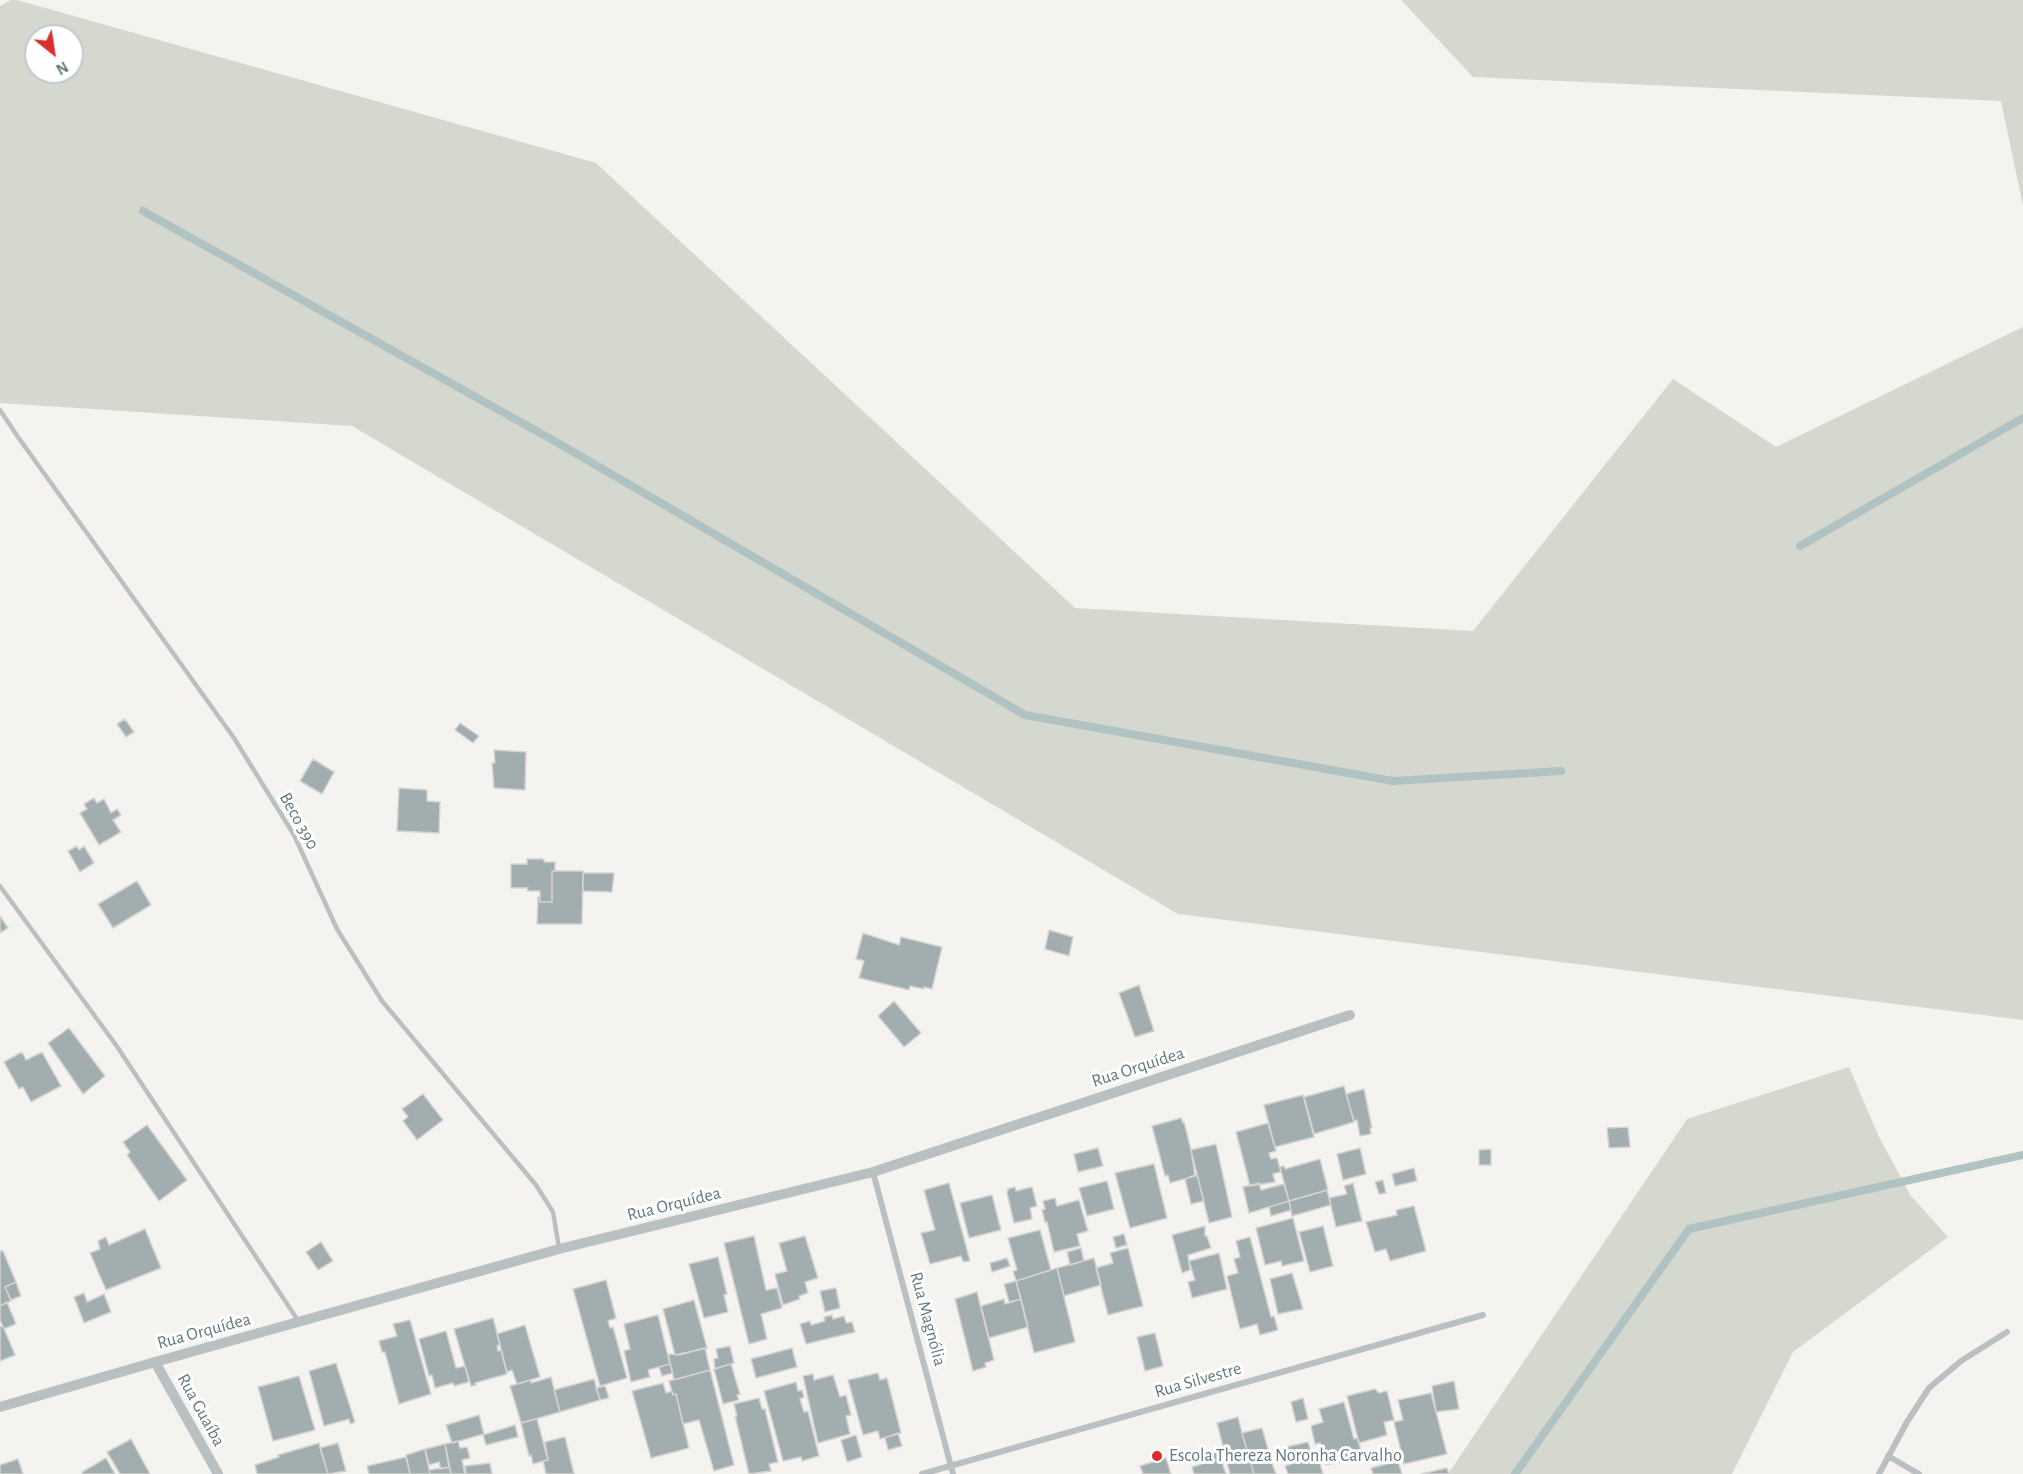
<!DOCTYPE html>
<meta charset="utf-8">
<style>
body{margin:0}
#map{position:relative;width:2023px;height:1474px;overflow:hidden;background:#f4f3f0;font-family:"Alegreya Sans",sans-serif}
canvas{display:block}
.north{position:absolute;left:24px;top:24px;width:60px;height:60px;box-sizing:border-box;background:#fff;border:2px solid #c1c9cc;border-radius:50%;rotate:150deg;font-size:16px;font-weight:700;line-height:24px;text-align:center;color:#64797f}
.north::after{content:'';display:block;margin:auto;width:21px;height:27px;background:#da2e2a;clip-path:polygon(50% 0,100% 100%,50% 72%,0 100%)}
</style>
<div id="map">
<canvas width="2023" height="1474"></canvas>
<div class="north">N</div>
</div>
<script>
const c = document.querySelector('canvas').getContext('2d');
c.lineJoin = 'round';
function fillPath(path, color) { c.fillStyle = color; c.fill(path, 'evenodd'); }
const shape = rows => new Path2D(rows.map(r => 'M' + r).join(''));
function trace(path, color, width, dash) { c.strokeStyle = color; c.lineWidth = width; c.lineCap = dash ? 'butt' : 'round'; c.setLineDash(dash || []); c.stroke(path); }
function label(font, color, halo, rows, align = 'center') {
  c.font = font + ' "Alegreya Sans",sans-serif'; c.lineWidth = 6; c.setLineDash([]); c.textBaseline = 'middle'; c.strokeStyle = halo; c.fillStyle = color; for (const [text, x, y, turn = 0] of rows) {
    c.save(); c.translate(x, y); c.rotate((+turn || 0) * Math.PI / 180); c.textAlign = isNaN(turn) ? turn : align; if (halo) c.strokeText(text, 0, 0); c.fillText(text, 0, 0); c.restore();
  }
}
const green = shape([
 [11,0,17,0,596,163,1075,608,1473,631,1673,379,1776,447,2023,327,2023,1020,1178,914,352,426,0,403,0,6],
 [36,36,72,36,72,72,36,72],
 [1401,0,2023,0,2023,206,2001,101,1473,77],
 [1849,1067,1879,1137,1911,1196,1948,1237,1793,1352,1732,1474,1448,1474,1687,1119]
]);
const stream = shape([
 [143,211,558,443,1025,715,1393,781,1561,771],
 [1800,546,2023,418],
 [1515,1474,1689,1229,2023,1155]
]);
const building = shape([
 [125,719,134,732,126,737,117,724,125,719],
 [460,723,479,736,473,743,455,730,460,723],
 [494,750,526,752,525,790,494,788,492,763,495,763,494,750],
 [313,759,334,772,322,794,300,781,313,759],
 [399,788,427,790,427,801,440,802,439,833,397,831,399,788],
 [94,798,97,803,104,799,111,813,117,809,121,815,113,820,121,832,99,845,80,813,87,809,84,804,94,798],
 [77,846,79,850,84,846,94,863,80,872,68,851,77,846],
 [527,859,544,859,544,862,555,862,555,871,552,871,552,902,540,902,540,891,527,891,528,888,511,888,511,864,527,864,527,859],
 [552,871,583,871,582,924,537,924,538,897,540,897,540,902,552,902,552,871],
 [583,873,614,873,612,892,583,891,583,873],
 [137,881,151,905,113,928,98,904,137,881],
 [0,916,8,928,0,933,0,916],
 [1049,930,1073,937,1069,956,1045,949,1049,930],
 [863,933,899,945,901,937,942,947,932,989,924,987,924,989,910,986,909,990,859,978,864,961,856,959,863,933],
 [1139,985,1154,1031,1135,1037,1119,993,1139,985],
 [894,1001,921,1033,904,1047,878,1016,894,1001],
 [69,1028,105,1076,83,1094,48,1043,69,1028],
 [22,1052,26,1060,42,1052,61,1086,31,1102,23,1087,19,1089,4,1062,22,1052],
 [1344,1086,1354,1122,1314,1134,1304,1097,1344,1086],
 [1364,1089,1372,1128,1370,1128,1371,1134,1360,1136,1357,1120,1354,1121,1346,1094,1364,1089],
 [423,1094,443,1120,417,1140,403,1121,408,1117,402,1109,423,1094],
 [1303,1095,1314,1137,1275,1147,1264,1105,1303,1095],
 [1181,1118,1183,1123,1184,1122,1191,1150,1195,1176,1170,1183,1168,1175,1165,1176,1152,1126,1181,1118],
 [1268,1123,1276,1151,1269,1153,1271,1159,1277,1158,1281,1172,1273,1174,1275,1182,1250,1186,1236,1132,1268,1123],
 [147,1125,187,1180,159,1201,127,1155,130,1152,123,1142,147,1125],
 [1628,1127,1630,1147,1609,1148,1607,1128,1628,1127],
 [1216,1144,1232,1217,1209,1223,1191,1150,1216,1144],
 [1098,1148,1103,1166,1078,1172,1074,1154,1098,1148],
 [1360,1148,1366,1174,1343,1180,1337,1154,1360,1148],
 [1491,1149,1491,1165,1479,1165,1479,1150,1491,1149],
 [1320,1159,1328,1190,1289,1201,1280,1167,1284,1166,1285,1169,1320,1159],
 [1154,1164,1167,1218,1130,1228,1115,1173,1154,1164],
 [1414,1168,1417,1181,1395,1186,1392,1174,1414,1168],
 [1195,1175,1197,1175,1204,1201,1191,1204,1185,1179,1195,1175],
 [1383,1180,1386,1193,1379,1194,1375,1182,1383,1180],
 [1107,1181,1114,1209,1087,1216,1079,1188,1107,1181],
 [949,1183,970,1261,963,1262,961,1256,930,1264,921,1233,935,1230,924,1190,949,1183],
 [1259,1183,1261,1190,1284,1184,1289,1201,1249,1213,1243,1187,1259,1183],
 [1353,1183,1362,1221,1336,1227,1329,1198,1347,1194,1344,1186,1353,1183],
 [1015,1187,1016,1191,1032,1187,1037,1206,1030,1208,1032,1219,1014,1223,1007,1193,1008,1189,1015,1187],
 [1327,1190,1331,1205,1292,1216,1289,1201,1327,1190],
 [992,1195,1001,1230,969,1238,960,1203,992,1195],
 [1055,1198,1057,1206,1079,1200,1088,1231,1077,1234,1080,1246,1054,1252,1047,1222,1045,1222,1042,1210,1045,1209,1043,1201,1055,1198],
 [1289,1201,1291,1210,1271,1216,1269,1207,1289,1201],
 [1414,1206,1426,1251,1390,1261,1386,1249,1375,1252,1366,1222,1397,1215,1396,1210,1414,1206],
 [1293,1218,1304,1261,1282,1266,1281,1261,1265,1265,1256,1228,1293,1218],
 [1205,1226,1205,1236,1207,1236,1211,1248,1188,1255,1190,1270,1182,1273,1172,1235,1205,1226],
 [1323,1226,1333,1266,1310,1272,1299,1232,1323,1226],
 [145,1229,161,1268,106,1290,90,1253,100,1249,98,1241,106,1237,109,1245,145,1229],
 [1040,1230,1051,1270,1016,1281,1013,1271,1017,1270,1008,1238,1040,1230],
 [1124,1234,1127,1245,1116,1248,1113,1237,1124,1234],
 [754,1236,766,1290,777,1288,782,1308,761,1314,767,1339,749,1344,724,1243,754,1236],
 [805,1236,818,1278,805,1282,808,1293,799,1296,800,1299,783,1305,775,1274,787,1271,779,1243,805,1236],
 [1250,1237,1271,1317,1274,1316,1278,1330,1260,1335,1257,1324,1240,1329,1227,1276,1238,1273,1234,1259,1240,1257,1236,1241,1250,1237],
 [321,1242,333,1261,318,1270,306,1252,321,1242],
 [1081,1248,1084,1261,1070,1265,1067,1252,1081,1248],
 [1128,1248,1143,1306,1108,1315,1096,1268,1113,1263,1110,1253,1128,1248],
 [0,1251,3,1251,16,1282,5,1287,11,1301,0,1306,0,1251],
 [1219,1253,1227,1289,1192,1298,1188,1282,1195,1280,1189,1261,1219,1253],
 [718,1257,727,1294,724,1295,728,1312,704,1318,689,1264,718,1257],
 [1007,1258,1010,1266,992,1272,990,1263,1007,1258],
 [1094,1258,1101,1285,1064,1296,1057,1268,1094,1258],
 [1057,1268,1075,1342,1034,1353,1016,1281,1057,1268],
 [1292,1273,1303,1309,1278,1314,1270,1279,1292,1273],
 [606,1280,616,1318,608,1321,610,1328,613,1327,627,1378,600,1386,573,1289,606,1280],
 [1016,1281,1021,1299,1009,1302,1004,1284,1016,1281],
 [16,1282,21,1296,11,1300,5,1287,16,1282],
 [836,1288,840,1308,825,1312,820,1291,836,1288],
 [977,1292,994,1360,985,1363,986,1367,973,1371,955,1299,977,1292],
 [84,1293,87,1302,104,1294,111,1312,84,1323,74,1297,84,1293],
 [1004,1299,1005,1304,1021,1299,1028,1327,989,1338,981,1306,1004,1299],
 [694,1300,707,1348,675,1355,663,1309,694,1300],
 [7,1302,16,1324,4,1329,0,1320,0,1306,7,1302],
 [658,1315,670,1364,648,1370,650,1377,631,1382,624,1351,630,1349,624,1324,658,1315],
 [832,1315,833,1319,844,1316,846,1323,852,1322,855,1332,806,1344,800,1324,810,1321,811,1325,825,1321,824,1317,832,1315],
 [493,1318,500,1344,497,1346,498,1351,501,1350,507,1374,475,1383,476,1385,471,1386,454,1329,493,1318],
 [410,1320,431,1394,399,1404,385,1352,382,1352,379,1341,397,1336,393,1324,410,1320],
 [525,1325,540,1377,517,1384,512,1370,507,1372,497,1334,525,1325],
 [3,1326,15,1355,0,1361,0,1327,3,1326],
 [446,1331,456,1368,465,1366,469,1382,454,1386,453,1383,435,1388,432,1375,429,1376,419,1339,446,1331],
 [1155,1333,1163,1366,1145,1371,1137,1337,1155,1333],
 [730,1346,734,1363,715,1369,714,1359,718,1358,716,1349,730,1346],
 [705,1348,710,1370,674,1380,668,1354,679,1355,705,1348],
 [792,1348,797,1367,756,1378,751,1359,792,1348],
 [336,1363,355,1422,350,1424,349,1419,324,1426,309,1371,336,1363],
 [670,1364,673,1373,662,1376,659,1367,670,1364],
 [731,1364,740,1394,737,1395,739,1400,723,1404,714,1369,731,1364],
 [710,1370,734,1465,714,1471,699,1420,683,1424,676,1394,673,1395,669,1381,710,1370],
 [878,1373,880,1380,887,1378,901,1433,880,1439,878,1431,863,1435,848,1380,878,1373],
 [813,1374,814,1380,833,1375,840,1397,846,1395,851,1415,846,1416,850,1434,818,1443,803,1376,813,1374],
 [299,1376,315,1430,273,1441,258,1387,299,1376],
 [551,1377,560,1412,521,1423,510,1386,531,1380,531,1383,551,1377],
 [594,1379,600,1400,560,1412,554,1390,594,1379],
 [1454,1381,1459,1409,1436,1412,1432,1386,1454,1381],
 [796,1382,798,1391,802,1390,804,1397,800,1399,804,1412,808,1411,819,1456,802,1461,801,1457,783,1461,764,1391,796,1382],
 [663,1383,666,1393,672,1391,673,1395,676,1394,689,1448,651,1458,632,1391,663,1383],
 [605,1386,609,1398,600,1400,596,1388,605,1386],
 [1375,1389,1379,1393,1387,1391,1394,1420,1384,1422,1387,1435,1359,1443,1347,1396,1375,1389],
 [1431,1393,1447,1454,1404,1464,1394,1422,1403,1420,1398,1400,1431,1393],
 [759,1398,762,1409,765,1409,778,1462,769,1464,771,1471,749,1474,735,1416,737,1416,734,1404,759,1398],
 [1303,1398,1308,1419,1296,1422,1291,1402,1303,1398],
 [1344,1402,1354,1439,1357,1438,1363,1456,1326,1465,1320,1443,1315,1444,1311,1426,1323,1422,1319,1409,1344,1402],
 [479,1415,484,1434,452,1443,446,1425,479,1415],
 [1238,1417,1242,1433,1254,1474,1230,1474,1217,1423,1238,1417],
 [537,1419,548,1460,533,1464,531,1455,529,1456,521,1423,537,1419],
 [515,1425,518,1437,486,1445,483,1435,515,1425],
 [1262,1428,1272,1463,1276,1474,1254,1474,1242,1433,1262,1428],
 [898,1433,902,1446,888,1450,885,1438,898,1433],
 [856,1435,862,1457,847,1462,841,1440,856,1435],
 [565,1437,574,1474,546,1474,543,1461,548,1460,545,1442,565,1437],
 [131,1439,150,1474,120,1474,107,1452,131,1439],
 [458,1441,460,1448,467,1447,470,1458,462,1460,465,1474,451,1474,445,1444,458,1441],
 [1308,1442,1313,1457,1318,1456,1323,1474,1288,1474,1285,1466,1291,1464,1286,1447,1308,1442],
 [319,1443,328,1474,257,1474,255,1465,279,1457,278,1455,319,1443],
 [338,1443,346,1471,328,1474,320,1448,338,1443],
 [445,1444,449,1467,441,1469,439,1462,429,1465,425,1449,445,1444],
 [425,1449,430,1474,410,1474,406,1455,425,1449],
 [1218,1450,1226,1474,1194,1474,1192,1467,1208,1462,1205,1454,1218,1450],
 [406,1457,410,1474,369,1474,367,1466,406,1457],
 [106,1458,115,1474,83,1474,82,1472,106,1458],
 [1166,1458,1171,1474,1143,1474,1140,1466,1166,1458],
 [18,1459,23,1474,0,1474,0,1465,18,1459],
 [1398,1461,1402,1474,1373,1474,1371,1468,1398,1461],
 [490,1463,492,1474,466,1474,465,1466,490,1463],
 [449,1467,451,1474,430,1474,429,1470,449,1467],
 [1447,1468,1449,1474,1421,1474,1447,1468]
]);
const service = shape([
 [0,410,18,437,234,738,294,835,337,929,382,1001,536,1185,553,1212,559,1248],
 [0,886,116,1045,299,1322]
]);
const minor = shape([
 [873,1172,953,1474],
 [1888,1456,1919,1474],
 [922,1474,1483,1315],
 [1879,1474,1907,1422,1929,1388,1961,1361,2007,1332]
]);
const tertiary = shape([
 [155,1362,218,1474],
 [0,1407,155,1362,559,1249,873,1172,1350,1015]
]);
const markers = [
 [1157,1456,6,"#da2e2a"]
];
const streetNames = [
 ["Beco 390",299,821,61],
 ["Rua Orquídea",1138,1067,-18],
 ["Rua Orquídea",674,1204,-14],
 ["Rua Magnólia",928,1319,75],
 ["Rua Orquídea",204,1331,-15],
 ["Rua Silvestre",1198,1380,-16],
 ["Rua Guaíba",201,1410,61]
];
const poiNames = [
 ["Escola Thereza Noronha Carvalho",1169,1456]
];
fillPath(green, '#d4d8cf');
trace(stream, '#b1c2c3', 8);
fillPath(building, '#a2adaf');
trace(building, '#d5d4d3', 1.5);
trace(service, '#bac0c2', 4.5);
trace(minor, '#bac0c2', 6);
trace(tertiary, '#bac0c2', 10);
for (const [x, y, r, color] of markers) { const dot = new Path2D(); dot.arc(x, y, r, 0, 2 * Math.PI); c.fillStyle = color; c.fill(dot); trace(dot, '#fff', 2); }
label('18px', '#64797f', '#fff', streetNames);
label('18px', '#64797f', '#fff', poiNames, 'left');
</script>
